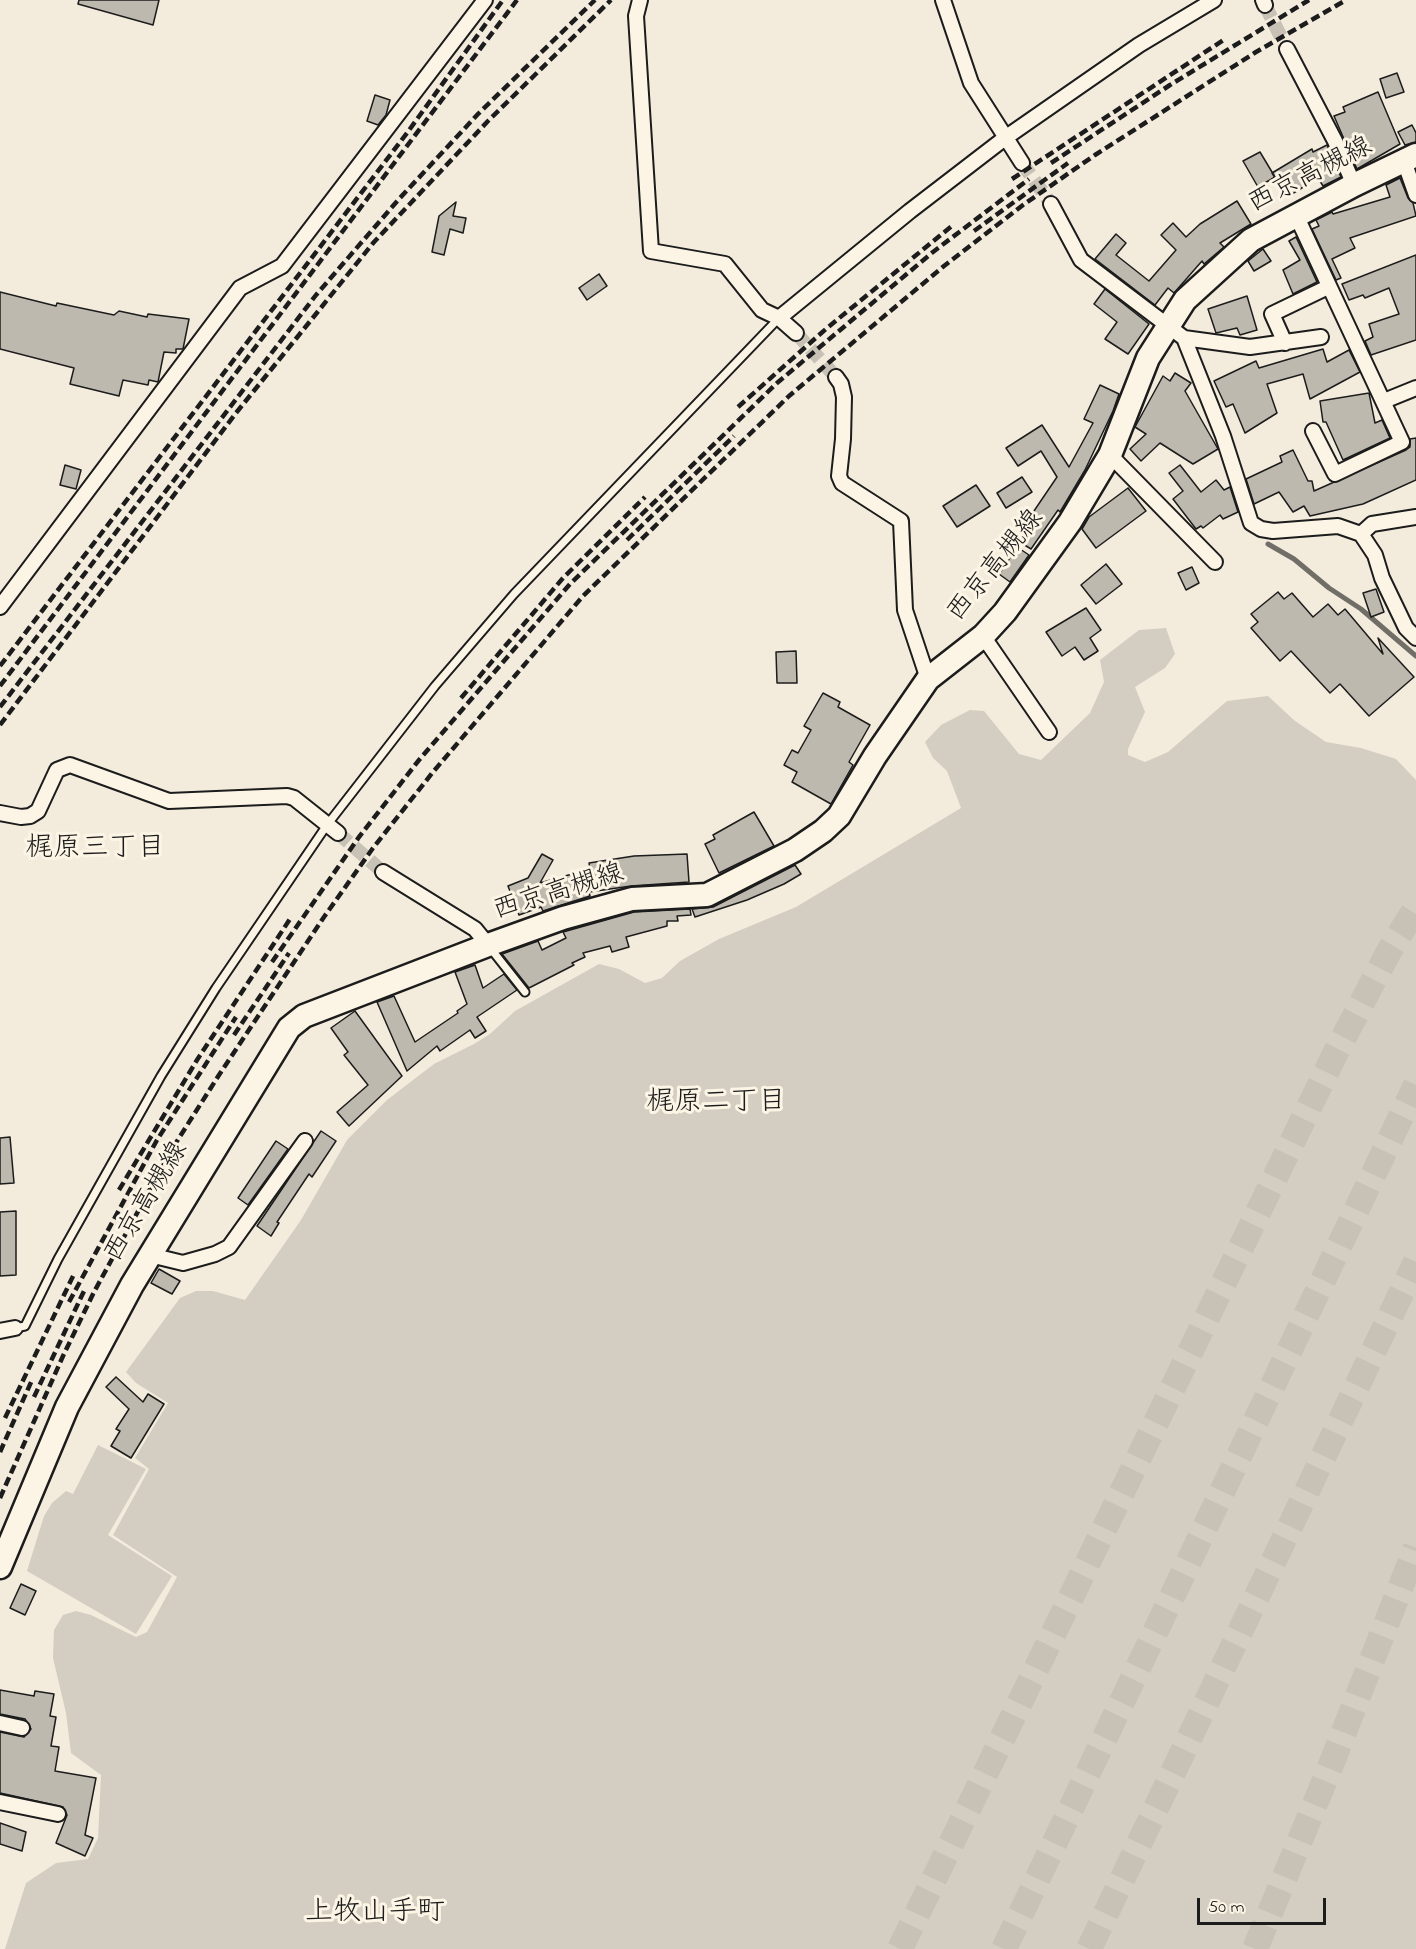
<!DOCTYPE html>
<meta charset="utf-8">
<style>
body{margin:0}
#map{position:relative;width:1416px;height:1949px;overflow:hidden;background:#f3ecdd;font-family:"Indie Flower",sans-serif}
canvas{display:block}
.scale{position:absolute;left:1197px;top:1898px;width:129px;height:27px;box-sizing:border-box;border:3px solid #1c1c1c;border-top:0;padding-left:8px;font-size:18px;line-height:21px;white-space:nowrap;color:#1c1c1c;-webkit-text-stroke:4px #fcf5e5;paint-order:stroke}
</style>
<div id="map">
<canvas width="1416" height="1949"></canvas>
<div class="scale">50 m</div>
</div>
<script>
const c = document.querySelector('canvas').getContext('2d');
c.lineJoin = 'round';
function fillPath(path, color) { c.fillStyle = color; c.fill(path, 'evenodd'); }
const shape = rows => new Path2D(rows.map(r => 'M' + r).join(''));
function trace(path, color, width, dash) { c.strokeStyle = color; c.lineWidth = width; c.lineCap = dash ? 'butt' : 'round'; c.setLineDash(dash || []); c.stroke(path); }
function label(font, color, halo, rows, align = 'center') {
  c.font = font + ' "Indie Flower","Klee One",sans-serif'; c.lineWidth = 6; c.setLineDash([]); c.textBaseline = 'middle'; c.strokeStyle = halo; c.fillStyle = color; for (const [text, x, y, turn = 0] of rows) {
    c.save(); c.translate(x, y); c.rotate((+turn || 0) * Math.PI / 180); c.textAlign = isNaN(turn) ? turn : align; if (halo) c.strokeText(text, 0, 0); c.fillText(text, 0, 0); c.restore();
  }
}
const green = shape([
 [1166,628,1175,654,1165,668,1135,687,1145,712,1128,749,1128,755,1145,762,1168,752,1227,701,1268,696,1295,721,1326,742,1361,748,1396,759,1416,780,1416,1949,5,1949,26,1883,56,1863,88,1859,98,1838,101,1775,71,1753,66,1713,53,1658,54,1630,63,1615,76,1611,91,1615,136,1637,147,1632,177,1577,113,1535,149,1469,135,1458,168,1403,136,1383,126,1372,180,1298,196,1291,213,1291,245,1300,301,1220,347,1140,387,1100,434,1064,474,1044,490,1034,515,1011,599,964,619,969,645,983,662,978,680,961,719,939,796,907,961,808,947,771,933,758,925,742,941,725,970,710,984,711,1019,754,1041,760,1090,713,1104,682,1100,660,1139,630],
 [98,1445,146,1469,108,1535,172,1576,136,1634,27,1571,44,1516,52,1503,66,1491,73,1494]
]);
const stream = shape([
 [1268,544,1294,559,1329,588,1361,609,1416,656]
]);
const building = shape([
 [79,0,159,0,153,25,78,4,79,0],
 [1397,73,1404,92,1386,98,1380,79,1397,73],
 [1378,92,1400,144,1357,169,1334,116,1345,112,1343,107,1378,92],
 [375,95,390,100,386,115,378,125,367,121,375,95],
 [1412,125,1416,133,1416,142,1405,145,1398,132,1412,125],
 [1327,145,1341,177,1323,186,1318,178,1287,197,1272,173,1312,149,1313,152,1327,145],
 [1260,152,1275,177,1258,187,1243,161,1260,152],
 [1400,178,1408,198,1413,203,1416,216,1350,238,1355,248,1332,259,1341,278,1336,280,1312,229,1319,226,1316,220,1332,212,1333,214,1390,197,1386,185,1400,178],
 [1237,201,1251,224,1220,243,1224,247,1204,264,1202,261,1174,293,1168,288,1155,305,1095,259,1116,234,1126,243,1116,255,1149,281,1176,250,1161,235,1173,223,1186,237,1200,224,1237,201],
 [456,202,453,216,466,218,463,233,450,229,444,255,432,252,439,216,456,202],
 [1296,237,1317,282,1293,294,1283,270,1300,260,1289,241,1296,237],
 [1263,249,1271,261,1254,271,1248,261,1263,249],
 [1416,255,1416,340,1371,355,1365,341,1373,337,1369,324,1399,314,1389,288,1365,298,1363,295,1349,300,1342,284,1416,255],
 [599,274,607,286,587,300,579,288,599,274],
 [1105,289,1149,324,1128,354,1105,339,1117,322,1094,304,1105,289],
 [0,292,56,306,57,303,114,315,119,311,147,317,148,314,189,319,183,349,176,349,176,353,164,352,158,382,149,380,148,385,123,380,119,396,70,384,74,368,0,349,0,292],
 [1247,296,1257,330,1240,335,1237,328,1216,333,1208,309,1247,296],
 [1323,349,1327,362,1349,350,1360,372,1310,399,1303,374,1267,384,1277,413,1245,433,1233,404,1226,407,1214,381,1256,361,1259,368,1323,349],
 [1175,373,1191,383,1185,391,1218,449,1193,464,1160,443,1141,461,1130,449,1146,434,1135,427,1163,376,1170,381,1175,373],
 [1100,385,1119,394,1113,411,1085,470,1060,512,1058,510,1031,549,1015,539,1057,477,1041,451,1018,466,1006,448,1042,425,1069,467,1093,423,1084,419,1100,385],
 [1369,393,1375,423,1382,420,1390,438,1343,460,1326,422,1323,422,1320,401,1369,393],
 [1416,438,1416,480,1363,504,1310,516,1304,506,1293,512,1279,492,1254,504,1246,479,1282,462,1280,456,1293,450,1308,481,1312,481,1314,491,1406,450,1410,447,1410,439,1416,438],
 [65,465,81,470,76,489,60,485,65,465],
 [1180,465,1201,492,1216,480,1224,490,1230,487,1238,512,1223,519,1220,515,1203,528,1201,526,1196,529,1173,499,1183,491,1169,473,1180,465],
 [1022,477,1032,492,1006,508,997,493,1022,477],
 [976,485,990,506,957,527,943,506,976,485],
 [1128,488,1146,511,1096,548,1082,529,1089,517,1128,488],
 [1017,547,1029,555,1010,582,999,574,1017,547],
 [1106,564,1122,584,1096,604,1081,585,1106,564],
 [1192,567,1199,583,1186,590,1178,573,1192,567],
 [1376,589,1384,612,1371,617,1363,593,1376,589],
 [1278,592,1284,599,1292,593,1313,617,1328,604,1338,615,1345,609,1383,654,1378,638,1414,677,1369,716,1340,684,1330,693,1291,651,1280,661,1251,628,1258,622,1251,614,1278,592],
 [1086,608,1101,630,1090,638,1098,651,1084,660,1075,647,1062,656,1046,632,1086,608],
 [796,651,797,683,777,683,776,652,796,651],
 [823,693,840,702,838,707,870,725,849,762,853,765,831,804,792,782,797,772,784,765,792,750,798,753,811,730,804,726,823,693],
 [754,812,774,846,719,873,705,844,715,839,713,835,754,812],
 [542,854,553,860,540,883,590,869,589,863,634,856,687,854,689,882,631,886,589,892,590,896,543,911,541,907,519,915,508,886,528,878,542,854],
 [795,865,801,874,784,884,747,900,695,917,692,909,713,907,795,865],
 [690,909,691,915,677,916,678,921,667,921,667,926,626,937,629,947,612,952,610,946,583,953,585,957,572,963,574,965,529,988,502,954,538,941,542,950,566,938,563,932,634,912,690,909],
 [475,965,483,988,504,974,517,990,477,1017,486,1031,475,1038,470,1030,440,1051,437,1046,407,1071,377,1002,394,996,415,1042,458,1013,457,1011,467,1004,455,972,475,965],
 [355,1011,402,1076,349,1126,337,1112,368,1085,344,1055,348,1052,331,1028,355,1011],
 [321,1131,336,1141,312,1177,309,1174,277,1222,279,1223,271,1236,257,1226,321,1131],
 [10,1137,14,1183,0,1184,0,1138,10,1137],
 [276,1141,288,1149,248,1205,238,1198,276,1141],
 [16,1211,16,1275,0,1276,0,1212,16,1211],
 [159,1269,180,1281,172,1294,151,1283,159,1269],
 [116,1377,143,1402,148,1394,164,1404,131,1458,111,1446,120,1431,116,1429,129,1409,106,1387,116,1377],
 [21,1584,36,1591,25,1615,10,1608,21,1584],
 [0,1690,34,1696,35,1691,54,1694,50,1716,56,1717,51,1746,59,1747,55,1771,96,1778,85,1835,93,1838,85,1856,56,1843,67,1815,63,1807,0,1793,0,1732,24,1737,31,1729,25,1719,0,1714,0,1690],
 [0,1823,26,1832,22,1851,0,1844,0,1823]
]);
const streetTunnel = shape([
 [1265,5,1287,49],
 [1022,163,1051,204],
 [796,333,836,377],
 [338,833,383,872]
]);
const highwayTunnel = shape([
 [900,1949,1335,1054,1388,953,1416,908],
 [1004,1949,1416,1085],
 [1089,1949,1416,1262],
 [1255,1949,1327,1775,1416,1548]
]);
const lane = shape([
 [491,949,525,992],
 [15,1328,25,1326,58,1259,161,1076,216,988,327,825,435,686,514,594,779,318]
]);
const street = shape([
 [640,0,636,16,651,251,725,264,762,310,779,318,796,333],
 [943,0,971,83,1022,163],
 [1263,0,1265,5],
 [1287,49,1335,141,1354,185],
 [1404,161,1416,195],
 [1051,204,1081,260,1184,338,1223,436,1251,523,1261,529,1273,531,1338,526,1361,534,1375,555,1382,578,1406,628,1416,638],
 [1296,215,1402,442,1335,474,1313,431],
 [779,318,910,211,1005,138,1139,45,1214,0],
 [1184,338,1250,347,1321,337],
 [1285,343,1272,314,1328,287],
 [836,377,841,384,844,397,843,439,839,476,842,483,901,521,905,610,928,679],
 [1384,401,1416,388],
 [1110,455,1215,562],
 [1361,534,1372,524,1416,517],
 [0,607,240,288,282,266,485,0],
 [983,636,1049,732],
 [0,813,21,817,30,816,38,811,57,770,70,765,169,801,287,796,294,798,338,833],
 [383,872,475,929,488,945],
 [150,1255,183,1263,215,1254,229,1247,305,1141],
 [0,1331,15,1328],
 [0,1723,22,1728],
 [0,1802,58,1814]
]);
const primary = shape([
 [0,1567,67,1407,132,1285,289,1028,304,1016,488,945,563,918,632,899,707,895,795,850,823,831,839,816,875,756,928,679,983,636,1005,612,1070,522,1110,455,1148,358,1185,300,1251,240,1354,185,1416,155]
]);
const rail = shape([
 [1051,163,1170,85,1309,0],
 [1012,179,1225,39],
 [974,231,1068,163],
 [738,407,827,328,953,225],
 [627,540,734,436],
 [0,666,407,133,503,0],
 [0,686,517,0],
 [461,698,563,578,645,497],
 [0,707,316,295,399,199,478,114,595,0],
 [0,725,236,413,374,242,488,121,611,0],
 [272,962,359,837,419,760,570,584,777,383,933,252,1029,179],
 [234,1035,289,953],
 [119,1190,197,1060,292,916],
 [69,1302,157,1140,236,1017],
 [34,1397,84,1291],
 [5,1418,75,1272],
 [0,1452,32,1380],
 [0,1498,63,1356,94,1292,172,1149,219,1075,324,917,373,848,433,772,583,596,789,396,944,266,1023,205,1095,155,1256,52,1346,0]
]);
const streetNames = [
 ["西京高槻線",1311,177,-27],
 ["西京高槻線",997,567,-51],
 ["西京高槻線",559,894,-17],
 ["西京高槻線",148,1203,-59]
];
const neighbourhoodNames = [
 ["梶原三丁目",95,850],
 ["梶原二丁目",716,1104],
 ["上牧山手町",375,1914]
];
fillPath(green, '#d3cec1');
trace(stream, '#716e68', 5);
fillPath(building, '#beb9ae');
trace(building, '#1c1c1c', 1.5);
trace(streetTunnel, '#c8c2b6', 14, [14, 7]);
trace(highwayTunnel, '#c8c2b6', 26, [26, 13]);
trace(lane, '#1c1c1c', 11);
trace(street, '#1c1c1c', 18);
trace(primary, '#1c1c1c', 27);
trace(lane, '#fcf5e5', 7);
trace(street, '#fcf5e5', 14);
trace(primary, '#fcf5e5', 22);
trace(rail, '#1c1c1c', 4.5, [9, 4.5]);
label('27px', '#1c1c1c', '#fcf5e5', streetNames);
label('28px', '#1c1c1c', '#fcf5e5', neighbourhoodNames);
</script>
